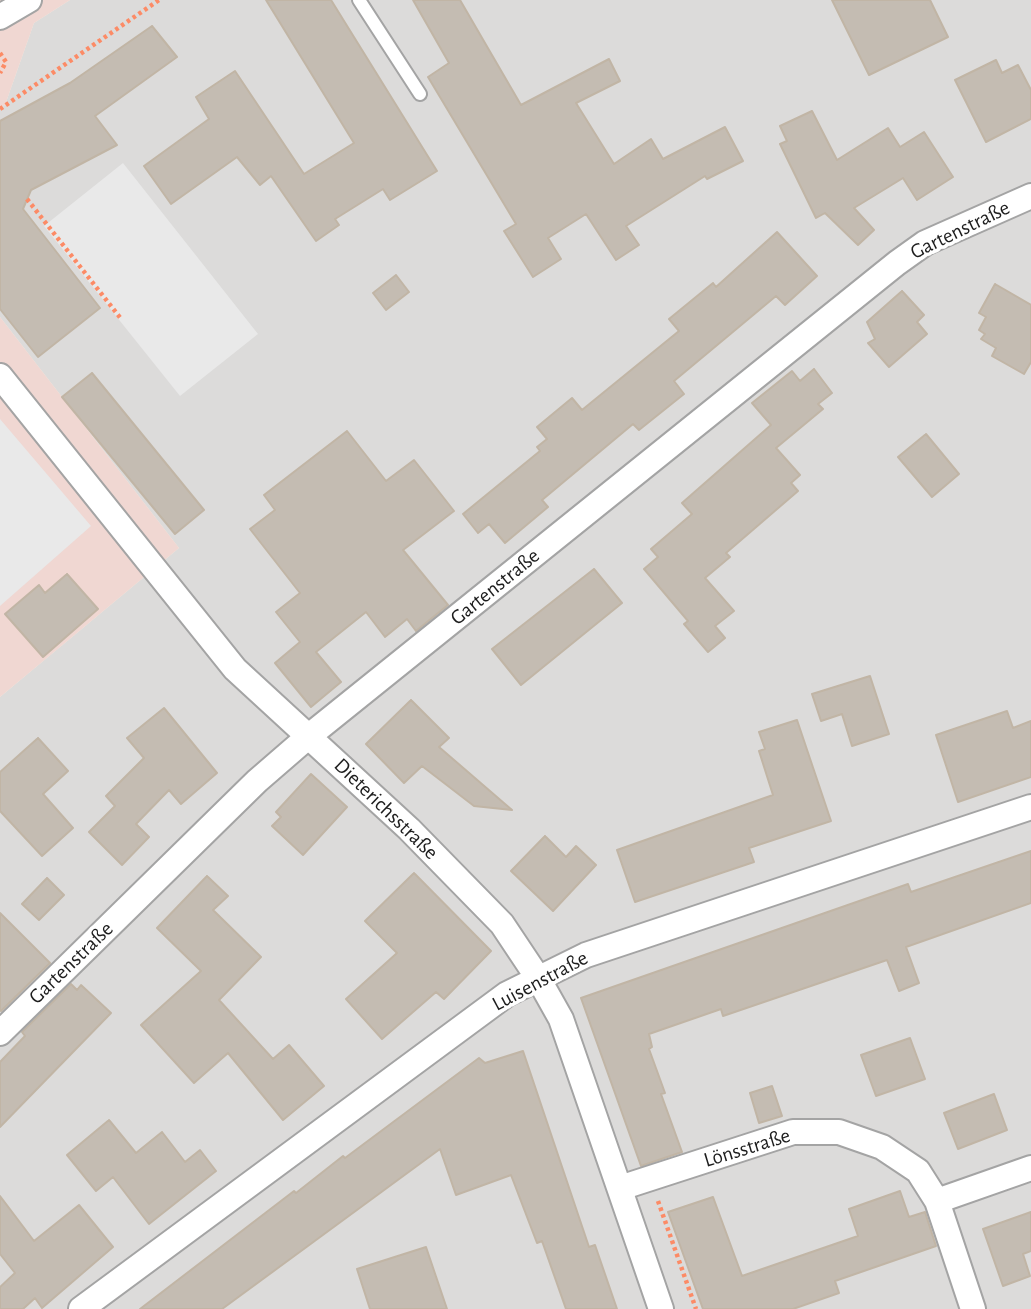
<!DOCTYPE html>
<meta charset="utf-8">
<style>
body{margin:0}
canvas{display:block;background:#efede3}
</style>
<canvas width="1031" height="1309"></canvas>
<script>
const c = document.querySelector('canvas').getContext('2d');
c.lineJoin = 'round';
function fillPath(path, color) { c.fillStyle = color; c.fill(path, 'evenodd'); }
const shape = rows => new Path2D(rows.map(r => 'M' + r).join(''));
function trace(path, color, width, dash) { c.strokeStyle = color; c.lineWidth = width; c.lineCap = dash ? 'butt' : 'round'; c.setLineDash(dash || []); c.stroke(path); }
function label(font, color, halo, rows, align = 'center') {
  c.font = font + ' "Alegreya Sans",sans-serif'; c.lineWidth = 7; c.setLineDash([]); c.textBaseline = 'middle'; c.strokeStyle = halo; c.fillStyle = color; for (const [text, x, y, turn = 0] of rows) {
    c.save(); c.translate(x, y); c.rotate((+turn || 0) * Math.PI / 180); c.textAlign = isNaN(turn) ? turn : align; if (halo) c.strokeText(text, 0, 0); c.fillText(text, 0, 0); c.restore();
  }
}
const residential = shape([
 [70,0,1031,0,1031,1309,0,1309,0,697,179,548,0,317,0,109,5,105,34,23]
]);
const commercial = shape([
 [0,0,70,0,34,23,5,105,0,109],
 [0,317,179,548,0,697]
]);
const parking = shape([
 [123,163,258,334,180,396,44,226],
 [0,419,91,526,0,606]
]);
const building = shape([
 [266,0,331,0,437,171,390,200,383,189,335,219,339,225,316,241,271,176,260,185,237,157,171,204,144,166,209,119,196,97,235,71,304,174,354,143,266,0],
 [413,0,460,0,521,105,609,59,620,81,576,103,614,164,651,139,663,159,725,127,743,161,707,179,705,176,626,226,639,245,616,260,586,214,548,238,561,259,533,277,504,231,516,224,428,77,449,63,413,0],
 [832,0,930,0,948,37,869,75,832,0],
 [152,26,177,57,95,116,117,145,31,190,23,209,100,308,38,357,0,309,0,121,70,83,152,26],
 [996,60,1002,73,1018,65,1031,90,1031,119,986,142,955,80,996,60],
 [812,111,837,160,888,128,900,147,924,132,953,177,917,200,903,178,854,208,874,230,858,245,825,213,816,218,780,144,787,141,780,126,812,111],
 [777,232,817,276,785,305,776,296,674,381,684,394,639,430,633,424,542,500,548,507,505,543,489,524,478,533,463,514,540,451,537,447,547,439,537,427,572,398,582,410,679,331,669,319,713,283,716,287,777,232],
 [396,275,409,292,386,310,373,293,396,275],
 [995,284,1031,305,1031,362,1024,374,992,356,996,348,981,339,985,334,979,330,986,317,979,313,995,284],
 [902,291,924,315,917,322,927,334,889,367,868,343,875,339,867,322,902,291],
 [814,369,832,393,818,404,823,409,776,448,800,475,791,483,798,491,726,553,730,557,705,578,734,611,715,626,725,638,708,652,684,624,688,621,644,569,658,557,651,549,692,514,682,503,771,425,752,403,792,371,800,381,814,369],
 [92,373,204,510,175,534,62,397,92,373],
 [347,431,386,481,414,460,454,511,403,550,448,605,416,631,407,619,385,637,366,612,316,652,341,682,311,707,275,663,300,642,276,612,300,593,250,529,275,510,264,495,347,431],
 [926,434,959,474,932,497,898,457,926,434],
 [594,569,622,603,521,685,492,649,594,569],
 [67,574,98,609,43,657,5,614,39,585,45,593,67,574],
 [870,676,889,734,852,746,842,714,821,721,812,694,870,676],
 [411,700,449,738,439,747,512,810,474,806,422,766,404,783,366,744,411,700],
 [164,708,217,773,181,804,169,790,136,824,149,837,122,865,89,832,115,806,106,796,144,758,127,738,164,708],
 [1007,711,1013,728,1031,721,1031,777,958,802,936,735,1007,711],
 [797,720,831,821,749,848,754,862,635,902,617,850,773,795,759,751,765,749,759,732,797,720],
 [38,738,68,771,43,794,73,828,42,856,0,811,0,772,38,738],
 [311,774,347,807,303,855,272,826,281,817,276,812,311,774],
 [545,836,566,857,576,846,596,865,553,911,511,871,545,836],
 [1031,851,1031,903,906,947,919,983,899,991,887,960,723,1016,721,1009,649,1034,652,1047,649,1049,665,1093,661,1094,682,1152,641,1166,581,998,908,884,911,892,1031,851],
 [414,873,491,951,444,999,436,992,382,1039,346,999,397,953,365,921,414,873],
 [207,876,228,896,213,910,261,957,219,1000,273,1059,289,1045,324,1086,283,1120,228,1053,194,1083,141,1025,201,971,157,928,207,876],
 [47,878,64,895,39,920,22,904,47,878],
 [0,913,50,963,1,1011,0,1010,0,913],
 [71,984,77,990,81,985,111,1013,0,1127,0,1062,25,1036,22,1032,71,984],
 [910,1038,925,1079,876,1096,861,1055,910,1038],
 [523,1051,589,1247,595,1245,617,1309,566,1309,542,1241,537,1243,511,1175,456,1195,440,1149,222,1309,140,1309,294,1191,296,1193,343,1156,345,1158,479,1058,485,1063,523,1051],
 [772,1086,782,1116,759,1123,750,1093,772,1086],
 [994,1094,1007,1130,958,1149,944,1113,994,1094],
 [109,1120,136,1153,162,1132,185,1162,200,1150,216,1171,149,1224,113,1177,96,1191,67,1155,109,1120],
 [900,1191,909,1217,925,1212,936,1246,835,1281,839,1293,793,1309,703,1309,668,1212,713,1197,742,1276,858,1236,849,1209,900,1191],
 [0,1196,34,1241,79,1205,113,1247,42,1308,35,1298,23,1309,0,1309,0,1287,15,1273,0,1254,0,1196],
 [1031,1212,1031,1251,1023,1254,1030,1276,1003,1286,983,1229,1031,1212],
 [426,1247,447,1309,370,1309,357,1269,426,1247]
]);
const path = shape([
 [0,53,6,62,0,73],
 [0,109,159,0],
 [27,199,122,320],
 [658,1201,696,1309]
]);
const service = shape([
 [359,0,420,94]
]);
const minor = shape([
 [0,17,29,0],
 [0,376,235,669,409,829,502,924,538,978,561,1019,661,1309],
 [0,1033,257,781,309,736,897,263,925,243,1031,196],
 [620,1188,793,1132,839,1132,882,1147,918,1171,937,1201,973,1309],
 [937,1201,1031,1168],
 [81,1309,507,994,586,955,1031,807]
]);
const streetNames = [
 ["Gartenstraße",960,230,-26],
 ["Gartenstraße",495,587,-39],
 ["Dieterichsstraße",386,809,44],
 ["Gartenstraße",71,963,-44],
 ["Luisenstraße",540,981,-28],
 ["Lönsstraße",747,1148,-17]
];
fillPath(residential, '#dcdbda');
fillPath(commercial, '#f0d7d2');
fillPath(parking, '#e9e9e9');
fillPath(building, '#c4bcb2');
trace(building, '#c1b5a5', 2);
trace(service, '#a4a4a4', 16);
trace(minor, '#a4a4a4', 28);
trace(path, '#fc8b66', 4.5, [3.5, 3.5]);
trace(service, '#fff', 12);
trace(minor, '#fff', 24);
label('21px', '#1d1d1d', '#fff', streetNames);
</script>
